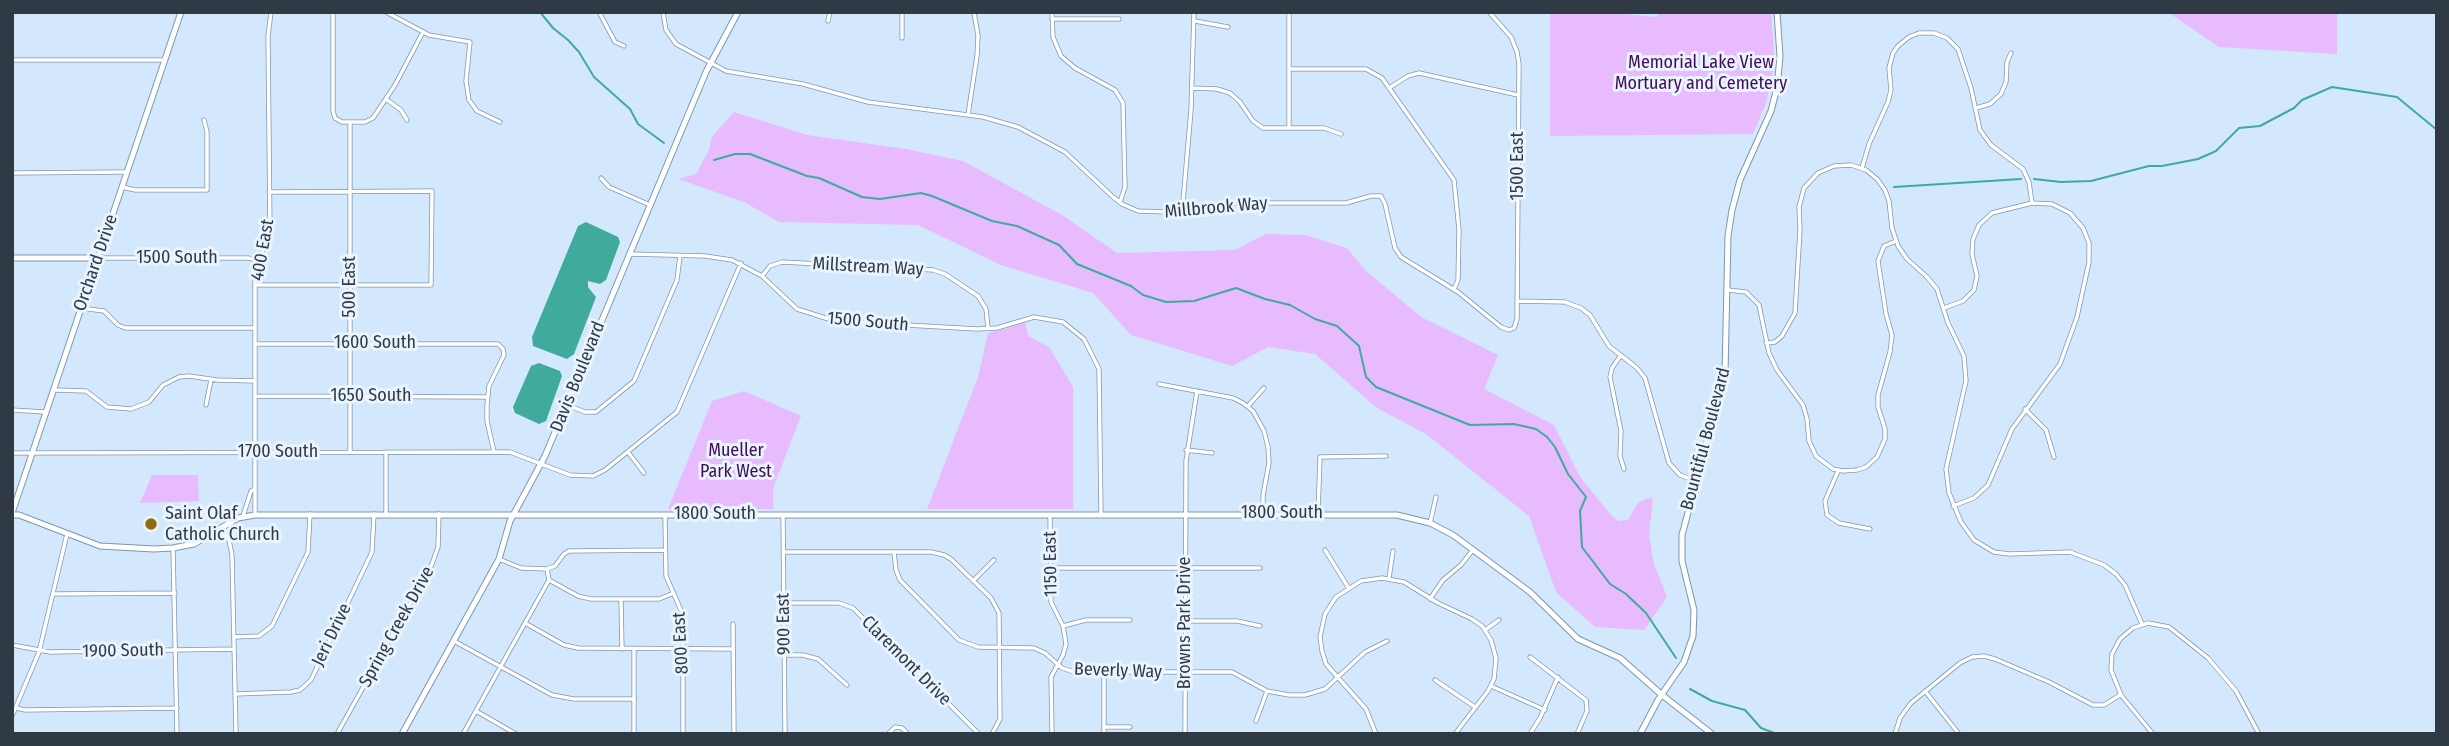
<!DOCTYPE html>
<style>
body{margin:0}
#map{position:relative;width:2449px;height:746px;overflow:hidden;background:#d3e8fc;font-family:"Fira Sans Condensed",sans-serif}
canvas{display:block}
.frame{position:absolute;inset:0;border:14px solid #2f3a44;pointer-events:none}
</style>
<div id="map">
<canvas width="2449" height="746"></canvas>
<div class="frame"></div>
</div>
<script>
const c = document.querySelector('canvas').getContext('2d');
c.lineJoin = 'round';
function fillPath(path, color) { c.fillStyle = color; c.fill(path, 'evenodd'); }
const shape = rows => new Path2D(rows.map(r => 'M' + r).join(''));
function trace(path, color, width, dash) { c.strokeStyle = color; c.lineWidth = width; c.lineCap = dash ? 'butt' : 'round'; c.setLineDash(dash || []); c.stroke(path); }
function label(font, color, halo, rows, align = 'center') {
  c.font = font + ' "Fira Sans Condensed",sans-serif'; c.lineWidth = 6; c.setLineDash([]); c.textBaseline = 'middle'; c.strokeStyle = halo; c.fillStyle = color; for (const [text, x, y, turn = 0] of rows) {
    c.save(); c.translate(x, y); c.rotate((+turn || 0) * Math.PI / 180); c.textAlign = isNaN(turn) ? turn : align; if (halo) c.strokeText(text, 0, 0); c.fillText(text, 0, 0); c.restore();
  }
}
const green = shape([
 [1550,12,1603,12,1657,17,1658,12,1771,12,1774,54,1772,77,1766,103,1753,134,1550,136],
 [2168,12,2337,12,2337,54,2219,47],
 [734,112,807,135,906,149,963,161,1062,215,1117,253,1235,250,1266,234,1305,235,1347,248,1365,270,1421,317,1498,355,1484,389,1554,425,1580,477,1612,516,1619,521,1628,520,1637,504,1645,499,1653,498,1649,534,1653,561,1667,597,1644,630,1595,627,1556,592,1529,516,1426,434,1377,408,1315,354,1268,347,1232,366,1131,335,1093,293,1001,265,918,225,779,222,744,202,678,179,696,174,710,148,711,138],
 [1025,322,1028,336,1049,347,1073,387,1073,509,927,509,978,377,988,333,1005,329],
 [744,391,801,416,773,488,773,509,668,509,712,401],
 [152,475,198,475,199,501,140,503]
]);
const water = shape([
 [586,222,618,237,620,242,606,280,600,284,588,281,588,287,596,297,574,354,567,359,533,346,532,337,578,226],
 [539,363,560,371,562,376,546,421,539,424,515,413,513,407,531,366]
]);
const stream = shape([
 [540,12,553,28,568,40,579,52,594,77,630,109,638,124,664,143],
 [714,160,735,154,750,154,807,176,819,178,862,197,880,199,921,193,932,196,992,221,1017,226,1059,245,1077,264,1131,286,1143,295,1166,302,1194,301,1236,288,1265,299,1290,305,1315,319,1337,326,1359,346,1366,377,1376,387,1470,425,1514,424,1536,429,1547,437,1555,447,1568,474,1586,497,1580,511,1582,547,1610,584,1626,594,1646,613,1676,658],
 [2034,179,2061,182,2091,181,2149,166,2162,166,2198,159,2216,151,2239,128,2260,126,2294,108,2302,100,2332,87,2397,97,2437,130],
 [1894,187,2021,179],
 [1690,689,1712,701,1745,710,1761,728,1777,734]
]);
const minor = shape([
 [333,12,333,111,335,118,342,122,365,122,373,118,395,85,423,32],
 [386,12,429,35,470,42,466,81,469,100,477,111,500,122],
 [599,12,615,42,624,46],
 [663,12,666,30,676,44,726,71,803,84,868,102,983,117,1018,127,1065,152,1113,197,1122,204,1138,211,1198,213,1232,203,1346,203,1371,196,1381,196,1385,204,1395,248,1401,257,1458,292,1501,327,1509,330,1514,328,1517,319,1519,64,1517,52,1511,37,1489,12],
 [1052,12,1053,37,1061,56,1075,68,1115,90,1123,103,1125,187,1120,202],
 [1052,19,1119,19],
 [828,21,830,12],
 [1195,21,1228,27],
 [902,38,902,12],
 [12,60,164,60],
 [1289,69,1366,69,1382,78,1454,180,1459,230,1458,280,1454,289],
 [1192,88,1217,89,1230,93,1240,102,1253,121,1263,128,1324,128,1341,134],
 [1389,88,1408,76,1419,73,1518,95],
 [386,99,401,110,407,120],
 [1976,108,1990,104,2001,94,2006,82,2007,62,2011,53],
 [968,115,977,56,978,36,974,12],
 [350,122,350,452],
 [1289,128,1289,12],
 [1862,168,1869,144,1888,102,1891,90,1889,68,1893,53,1898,46,1909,37,1919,33,1934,33,1947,38,1958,49,1971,88,1980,130,1991,145,2023,169,2029,182,2032,203],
 [12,173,126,172],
 [601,178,609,187,650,205],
 [122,187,135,190,207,190,207,132,204,120],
 [1182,213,1191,110,1194,12],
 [629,254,705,256,732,260,762,276,797,309,835,321,977,329,997,328,1034,317,1063,322,1084,339,1099,369,1101,513],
 [98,258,248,258,257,260],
 [762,276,770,266,782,262,933,270,945,274,978,296,986,309,988,328],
 [256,285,431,285,432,191,269,192],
 [1728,290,1746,292,1759,305,1769,353,1777,370,1803,405,1807,419,1809,441,1816,456,1833,469,1843,471,1857,470,1866,467,1877,457,1885,439,1885,429,1878,407,1878,395,1890,352,1892,335,1886,314,1878,261,1884,246,1896,241],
 [1517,301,1565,302,1581,308,1590,315,1609,346,1637,368,1645,378,1669,463,1680,475,1696,481],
 [81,308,104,311,118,325,125,328,255,328],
 [1944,308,1963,301,1974,290,1977,276,1972,254,1973,239,1979,225,1992,213,2032,203,2052,204,2070,213,2083,228,2089,243,2089,262,2077,317,2060,364,2012,429,1988,485,1974,498,1953,506],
 [1766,343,1775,342,1782,336,1795,313,1800,230,1799,207,1804,188,1818,173,1834,166,1851,165,1866,170,1877,179,1885,190,1889,201,1892,228,1898,246,1907,259,1926,276,1937,289,1948,323,1964,356,1966,381,1946,469,1949,493,1961,522,1974,540,1994,552,2009,554,2070,552,2104,565,2116,574,2125,585,2142,624],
 [255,344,498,344,503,349,504,355,489,386,487,405,487,421,494,452],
 [1621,355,1612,368,1610,377,1621,431,1620,456,1624,469],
 [1159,384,1233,398,1243,403,1253,411,1264,431,1268,447,1269,463,1263,495,1263,513],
 [54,390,86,391,107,407,131,409,149,402,163,385,179,377,189,376,217,380,255,381],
 [255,396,488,397],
 [206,405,211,380],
 [567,405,585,412,596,412,634,381,677,280,680,256],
 [1248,406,1264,388],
 [2025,409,2046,430,2054,457],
 [12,410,45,412],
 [1186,450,1212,453],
 [386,452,386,514],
 [628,452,644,473],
 [12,453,510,452,570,475,593,476,605,470,677,412,741,263],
 [1838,471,1825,501,1827,515,1839,523,1870,529],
 [1318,513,1320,457,1386,456],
 [255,515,255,271,270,230,268,36,271,12],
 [783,515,785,734],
 [243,516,251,491,255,489],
 [665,516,666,576,683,615,683,734],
 [1050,516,1051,602,1063,626,1066,644,1063,655,1051,677,1052,734],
 [1430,523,1436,497],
 [221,529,229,540,232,555,236,734],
 [173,548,177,734],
 [1325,550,1348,587],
 [783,552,931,552,944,555,951,559,991,598,999,613,1000,719,992,734],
 [894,552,896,570,900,580,959,640,978,647,1034,648,1045,653,1062,668,1074,672,1232,672,1267,691,1289,695,1305,695,1325,689,1365,652,1387,641],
 [499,559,521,568,547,569,555,566,564,554,569,551,665,550],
 [1050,568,1260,568],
 [1389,578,1393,551],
 [549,580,578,596,591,599,659,599,674,593],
 [973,581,994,560],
 [53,594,175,593],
 [621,599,622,649],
 [1430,599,1443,580,1461,565,1472,551],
 [784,603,839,603,853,608,979,734],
 [1185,621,1237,621,1260,626],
 [525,623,564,645,578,648,733,649],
 [733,624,734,734],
 [1063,626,1086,620,1130,620],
 [1485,630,1499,620],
 [234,637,259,636,272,626,308,552,310,514],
 [454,641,552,695,574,699,634,699],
 [12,645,50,652,234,649],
 [784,655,803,655,818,659,847,685],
 [1530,657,1586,700,1587,711,1577,734],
 [1435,680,1475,707],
 [1491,686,1545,710],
 [1925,691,1959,734],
 [235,694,291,692,300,690,311,680,372,552,374,514],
 [16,708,25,710,177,708],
 [476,711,516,734],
 [12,716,39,652,67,534],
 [1256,721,1267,691],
 [1104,727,1130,727],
 [337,734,432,564,438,547,439,514],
 [463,734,549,580,547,569],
 [634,734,634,649],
 [888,734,895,727,902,728,908,734],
 [1104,734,1104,673],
 [1185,734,1186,461,1197,391],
 [1376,734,1366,709,1326,664,1322,651,1320,637,1325,614,1336,597,1361,581,1382,578,1404,582,1438,603,1472,619,1482,626,1491,640,1496,658,1494,679,1488,691,1455,734],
 [1530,734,1540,718,1558,677],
 [1895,734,1900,718,1911,703,1960,663,1972,657,1984,656,1995,659,2049,682,2093,705,2104,705,2120,695],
 [2153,734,2121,695,2111,670,2112,654,2120,639,2133,628,2148,623,2169,627,2208,658,2236,691,2259,734]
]);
const tertiary = shape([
 [12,258,98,258],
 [1662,695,1712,734],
 [402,734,499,559,510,521,545,456,706,72,738,12]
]);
const secondary = shape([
 [12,513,181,12],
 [12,515,19,515,100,546,154,549,173,548,194,544,238,518,255,515,1397,515,1430,523,1453,535,1530,592,1578,639,1620,658,1662,695],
 [1640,734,1658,700,1684,662,1693,636,1694,610,1682,561,1682,535,1725,374,1728,236,1732,210,1740,180,1771,111,1777,88,1780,56,1777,12]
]);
const markers = [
 [151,524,7,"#906c11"]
];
const parkNames = [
 ["Memorial Lake View",1701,63],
 ["Mortuary and Cemetery",1701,84],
 ["Mueller",736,451],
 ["Park West",736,472]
];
const streetNames = [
 ["1500 East",1518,166,-90],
 ["Millbrook Way",1216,208,-5],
 ["400 East",263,250,-80],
 ["1500 South",177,258],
 ["Orchard Drive",96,263,-71],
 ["Millstream Way",868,267,3],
 ["500 East",350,287,-90],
 ["1500 South",868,322,5],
 ["1600 South",375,343],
 ["Davis Boulevard",578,377,-68],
 ["1650 South",371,396],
 ["Bountiful Boulevard",1706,439,-75],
 ["1700 South",278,452],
 ["1800 South",1282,513],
 ["1800 South",715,514],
 ["1150 East",1051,564,-91],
 ["Browns Park Drive",1185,623,-90],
 ["900 East",784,624,-91],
 ["Spring Creek Drive",397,627,-61],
 ["Jeri Drive",332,635,-64],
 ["800 East",681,643,-93],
 ["1900 South",123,651,-1],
 ["Claremont Drive",906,661,45],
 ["Beverly Way",1118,671,2]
];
const poiNames = [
 ["Saint Olaf",165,514],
 ["Catholic Church",165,535]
];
fillPath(green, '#e7bbfe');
fillPath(water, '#40ab9c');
trace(stream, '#40ab9c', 2);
trace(minor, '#7e96ae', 5);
trace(tertiary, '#7e96ae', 7);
trace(secondary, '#7e96ae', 7);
trace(minor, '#fff', 3.5);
trace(tertiary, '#fff', 5);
trace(secondary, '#fff', 5);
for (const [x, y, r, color] of markers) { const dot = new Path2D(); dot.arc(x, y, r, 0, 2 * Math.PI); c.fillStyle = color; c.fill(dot); trace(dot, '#e9f4fe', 2.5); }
label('18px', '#400d55', '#e9f4fe', parkNames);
label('18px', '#2f3a44', '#e9f4fe', streetNames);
label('18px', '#2f3a44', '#e9f4fe', poiNames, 'left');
</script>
